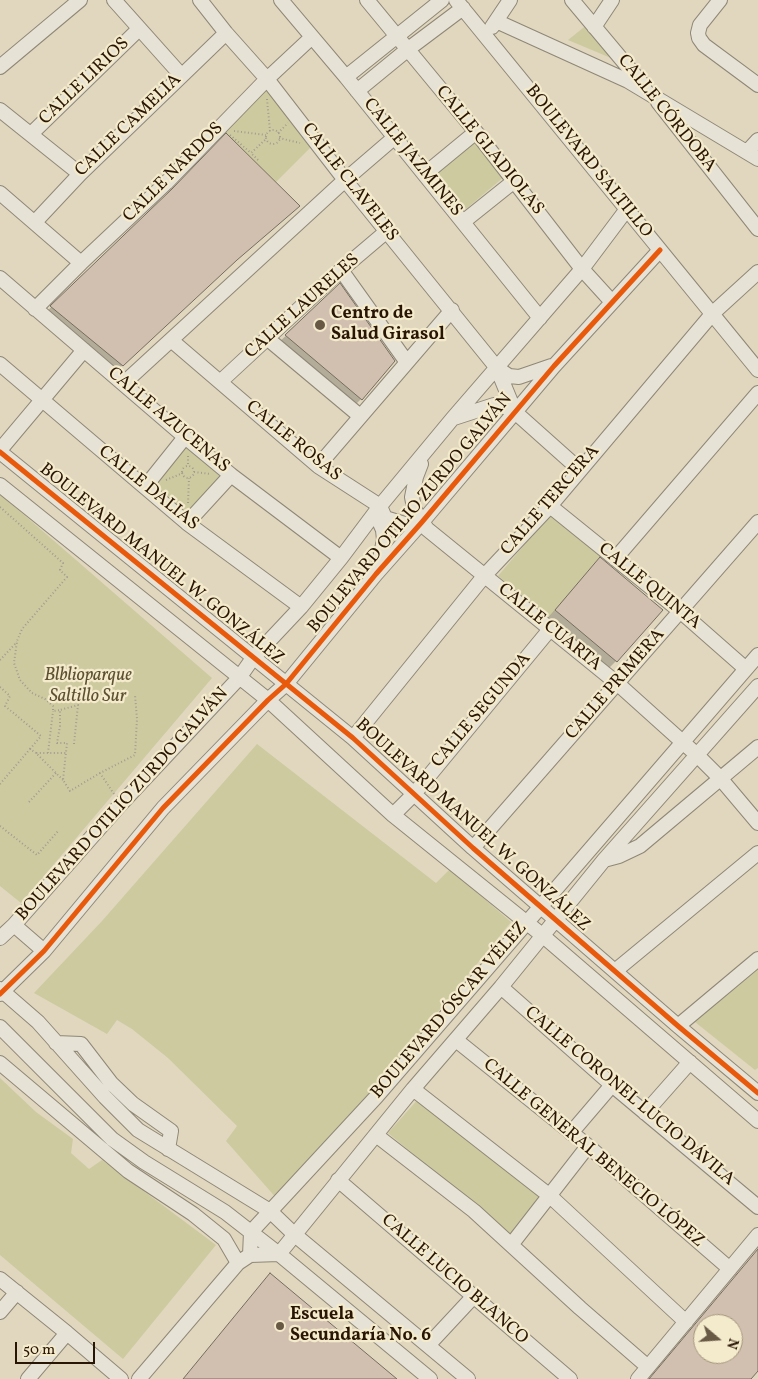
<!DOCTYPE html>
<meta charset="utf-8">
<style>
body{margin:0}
#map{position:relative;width:758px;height:1379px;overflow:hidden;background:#e0d7be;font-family:Vollkorn,serif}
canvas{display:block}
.north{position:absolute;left:693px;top:1314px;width:50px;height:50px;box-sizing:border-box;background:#f4eacc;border:1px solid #a2957c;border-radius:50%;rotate:108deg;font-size:14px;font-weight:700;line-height:20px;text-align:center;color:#281504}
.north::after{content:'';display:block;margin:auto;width:18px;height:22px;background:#685945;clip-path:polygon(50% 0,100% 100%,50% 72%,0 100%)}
.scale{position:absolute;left:15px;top:1342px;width:80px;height:22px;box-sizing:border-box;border:2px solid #281504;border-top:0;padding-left:6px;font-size:15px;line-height:18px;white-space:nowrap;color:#281504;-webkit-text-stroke:4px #f4eacc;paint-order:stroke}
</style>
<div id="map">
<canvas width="758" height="1379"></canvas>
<div class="north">N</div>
<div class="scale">50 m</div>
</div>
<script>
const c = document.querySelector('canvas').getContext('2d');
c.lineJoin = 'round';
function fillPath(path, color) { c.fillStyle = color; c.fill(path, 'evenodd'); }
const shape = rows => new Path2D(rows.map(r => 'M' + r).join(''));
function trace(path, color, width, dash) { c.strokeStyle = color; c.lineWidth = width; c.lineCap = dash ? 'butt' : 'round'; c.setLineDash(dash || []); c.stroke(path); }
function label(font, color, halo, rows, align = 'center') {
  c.font = font + ' Vollkorn,serif'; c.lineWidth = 4.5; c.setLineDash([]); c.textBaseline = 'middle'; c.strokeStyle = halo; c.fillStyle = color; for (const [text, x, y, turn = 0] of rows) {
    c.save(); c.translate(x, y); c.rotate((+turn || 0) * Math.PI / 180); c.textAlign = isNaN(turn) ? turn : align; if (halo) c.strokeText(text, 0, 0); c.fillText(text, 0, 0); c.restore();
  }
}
const green = shape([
 [588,24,618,61,568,40],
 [265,88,312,146,276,182,224,131],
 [474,138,505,176,466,209,433,169],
 [187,446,221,475,188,515,153,486],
 [0,494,212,678,21,903,0,886],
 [552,512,602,555,549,617,498,576],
 [257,744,436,883,450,869,511,922,416,1039,278,1200,226,1141,237,1126,168,1058,132,1029,117,1020,107,1034,34,993,102,921],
 [758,963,758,1068,755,1070,690,1018],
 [0,1078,36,1112,73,1139,71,1153,89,1169,102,1160,216,1245,123,1359,0,1255],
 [420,1097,542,1199,512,1236,388,1133]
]);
const shadow = shape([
 [169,194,289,215,226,269,113,374,42,316],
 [340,285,361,399,352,408,276,345],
 [591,568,616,661,607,670,546,620]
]);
const building = shape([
 [226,133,300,206,237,260,123,366,50,306,172,189,226,133],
 [340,283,395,361,362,400,285,335,340,283],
 [600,557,663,610,617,662,555,610,600,557],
 [758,1249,758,1371,751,1379,649,1379,758,1249],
 [703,1324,733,1324,733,1354,703,1354,703,1324],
 [270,1273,397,1379,183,1379,270,1273]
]);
const path = shape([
 [267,99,270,131],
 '266 137a7 7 0 1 1 14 0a7 7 0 1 1-14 0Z',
 [234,131,266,135],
 [278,133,288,123],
 [230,135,251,153],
 [279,138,300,143],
 [258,160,251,153,266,139],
 [188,456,188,466],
 '182 472a6 6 0 1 1 12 0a6 6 0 1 1-12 0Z',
 [194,472,211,474],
 [166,480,183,473],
 [188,503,189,478],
 [0,507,63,563,60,570,67,577,22,629,17,641,14,663,20,680,32,693,45,699,53,706,53,711,60,710],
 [0,660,17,642],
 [0,687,10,696,5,706,41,736,30,749],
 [74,744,78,705,60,710,60,726,57,743,67,743,63,780,70,791,100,773],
 [48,753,53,711],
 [63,780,36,753,66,753],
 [0,784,30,749,36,753],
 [114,794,100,773,135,755,137,719,135,695],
 [29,802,56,773],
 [0,826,37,855,59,830]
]);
const minor = shape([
 [114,0,181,75],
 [200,0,226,33,267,79,345,180,497,368,509,376,519,377,551,366],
 [281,0,346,77,540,318],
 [367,0,476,132,582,269,612,302],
 [456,0,758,370],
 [572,0,644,86],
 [720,0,700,25,698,33,699,38,704,45,758,85],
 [496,21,628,81,758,159],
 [492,27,510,0],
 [594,27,612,0],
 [0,67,80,0],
 [346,77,442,0],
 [357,91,407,50,463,8],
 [658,102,758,229],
 [0,110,80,174],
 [31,134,139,29],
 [747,152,758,140],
 [425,174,476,132],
 [0,193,81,263],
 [35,222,80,174,226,33],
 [463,222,513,182],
 [341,270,406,361],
 [0,278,185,437,231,475,341,558],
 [35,309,81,263,166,183,267,79,312,37],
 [268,339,360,416],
 [171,340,318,466,380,506,385,518,408,525,422,522],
 [0,364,187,523,301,607],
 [497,368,515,412,580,470],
 [220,382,341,270,387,231],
 [124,383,345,180,395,137],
 [454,418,494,405,505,407,515,412],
 [0,450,84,350],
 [0,452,353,738,473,848,678,1026,758,1093],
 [421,464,416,477,412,497,414,508,417,514,427,529,618,684,697,755,720,778,758,823],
 [318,466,452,310],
 [0,485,268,700,393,815,542,935,758,1121],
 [145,487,185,437],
 [550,506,680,611,746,669],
 [187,523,231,475],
 [615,559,758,393],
 [378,568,384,540,383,530,379,521,380,509],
 [353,738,485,575,550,506,713,313,758,272],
 [393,815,414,794,551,628],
 [473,848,758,522],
 [604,860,619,856,640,846,758,747],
 [14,925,44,951],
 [0,938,14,925,120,805,239,678,253,658,301,607,341,558,380,506,453,418,582,269,627,209],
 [615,971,758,853],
 [501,987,612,1085,758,1207],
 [0,989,38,1022,105,1097,138,1130,270,1211,295,1235,468,1379],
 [0,994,44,951,163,808,268,700,286,684,376,574,422,522,554,366,660,250],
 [678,1026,758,959],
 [0,1027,112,1139,144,1162,225,1212,279,1254,430,1379],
 [456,1040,588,1146,730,1269],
 [56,1043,81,1044,111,1083,133,1104,171,1131,168,1149],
 [0,1063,128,1171,193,1214,224,1239,238,1263],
 [413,1089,550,1196,686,1322],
 [645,1113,690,1062],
 [571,1133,612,1085],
 [376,1135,474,1211,580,1308,648,1367],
 [338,1180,570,1379],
 [511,1245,588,1146],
 [250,1255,251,1232,377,1096,758,655],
 [0,1279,67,1333,121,1379],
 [0,1312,17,1292],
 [433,1340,473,1297],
 [28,1379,67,1333],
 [139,1379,238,1263,250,1255,279,1254,413,1089,501,987,604,860,758,686],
 [638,1379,758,1235]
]);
const cycleway = shape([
 [0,452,353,738,473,848,678,1026,758,1093],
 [0,994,44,951,163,808,268,700,286,684,376,574,422,522,554,366,660,250]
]);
const markers = [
 [320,325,6,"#685945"],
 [280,1326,5,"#685945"]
];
const streetNames = [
 ["CALLE LIRIOS",85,82,-44],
 ["CALLE CÓRDOBA",666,114,51],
 ["CALLE CAMELIA",129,126,-44],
 ["CALLE GLADIOLAS",489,151,51],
 ["CALLE JAZMINES",412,158,51],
 ["BOULEVARD SALTILLO",588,162,51],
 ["CALLE NARDOS",174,173,-45],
 ["CALLE CLAVELES",349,183,52],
 ["CALLE LAURELES",303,307,-42],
 ["CALLE AZUCENAS",168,421,40],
 ["CALLE ROSAS",293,442,39],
 ["CALLE DALIAS",148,489,39],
 ["CALLE TERCERA",551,501,-49],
 ["BOULEVARD OTILIO ZURDO GALVÁN",411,514,-50],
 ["BOULEVARD MANUEL W. GONZÁLEZ",161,565,39],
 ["CALLE QUINTA",649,587,39],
 ["CALLE CUARTA",549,628,39],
 ["CALLE PRIMERA",616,685,-49],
 ["CALLE SEGUNDA",482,711,-50],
 ["BOULEVARD OTILIO ZURDO GALVÁN",123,805,-48],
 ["BOULEVARD MANUEL W. GONZÁLEZ",472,826,42],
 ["BOULEVARD ÓSCAR VÉLEZ",450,1011,-49],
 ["CALLE CORONEL LUCIO DÁVILA",629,1097,40],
 ["CALLE GENERAL BENECIO LÓPEZ",593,1154,40],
 ["CALLE LUCIO BLANCO",454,1280,41]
];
const poiNames = [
 ["Centro de",331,315],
 ["Salud Girasol",331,336],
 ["Escuela",290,1316],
 ["Secundaría No. 6",290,1337]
];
const parkNames = [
 ["Blblioparque",88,677],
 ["Saltillo Sur",88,698]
];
fillPath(green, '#cecaa0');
fillPath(shadow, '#0003');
fillPath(building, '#d1c0b0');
trace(building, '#746d5e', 1);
trace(minor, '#8f8777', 16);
trace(path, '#a19c90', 2, [1, 2.5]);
trace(minor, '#e6e2d5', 14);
trace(cycleway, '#e8590c', 5);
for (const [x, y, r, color] of markers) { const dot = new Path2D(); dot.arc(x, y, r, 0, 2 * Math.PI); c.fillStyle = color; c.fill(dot); trace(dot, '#f4eacc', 2); }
label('18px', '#281504', '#f4eacc', streetNames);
label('bold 18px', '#281504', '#f4eacc', poiNames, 'left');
label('italic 18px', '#5d5132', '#f4eacc', parkNames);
</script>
